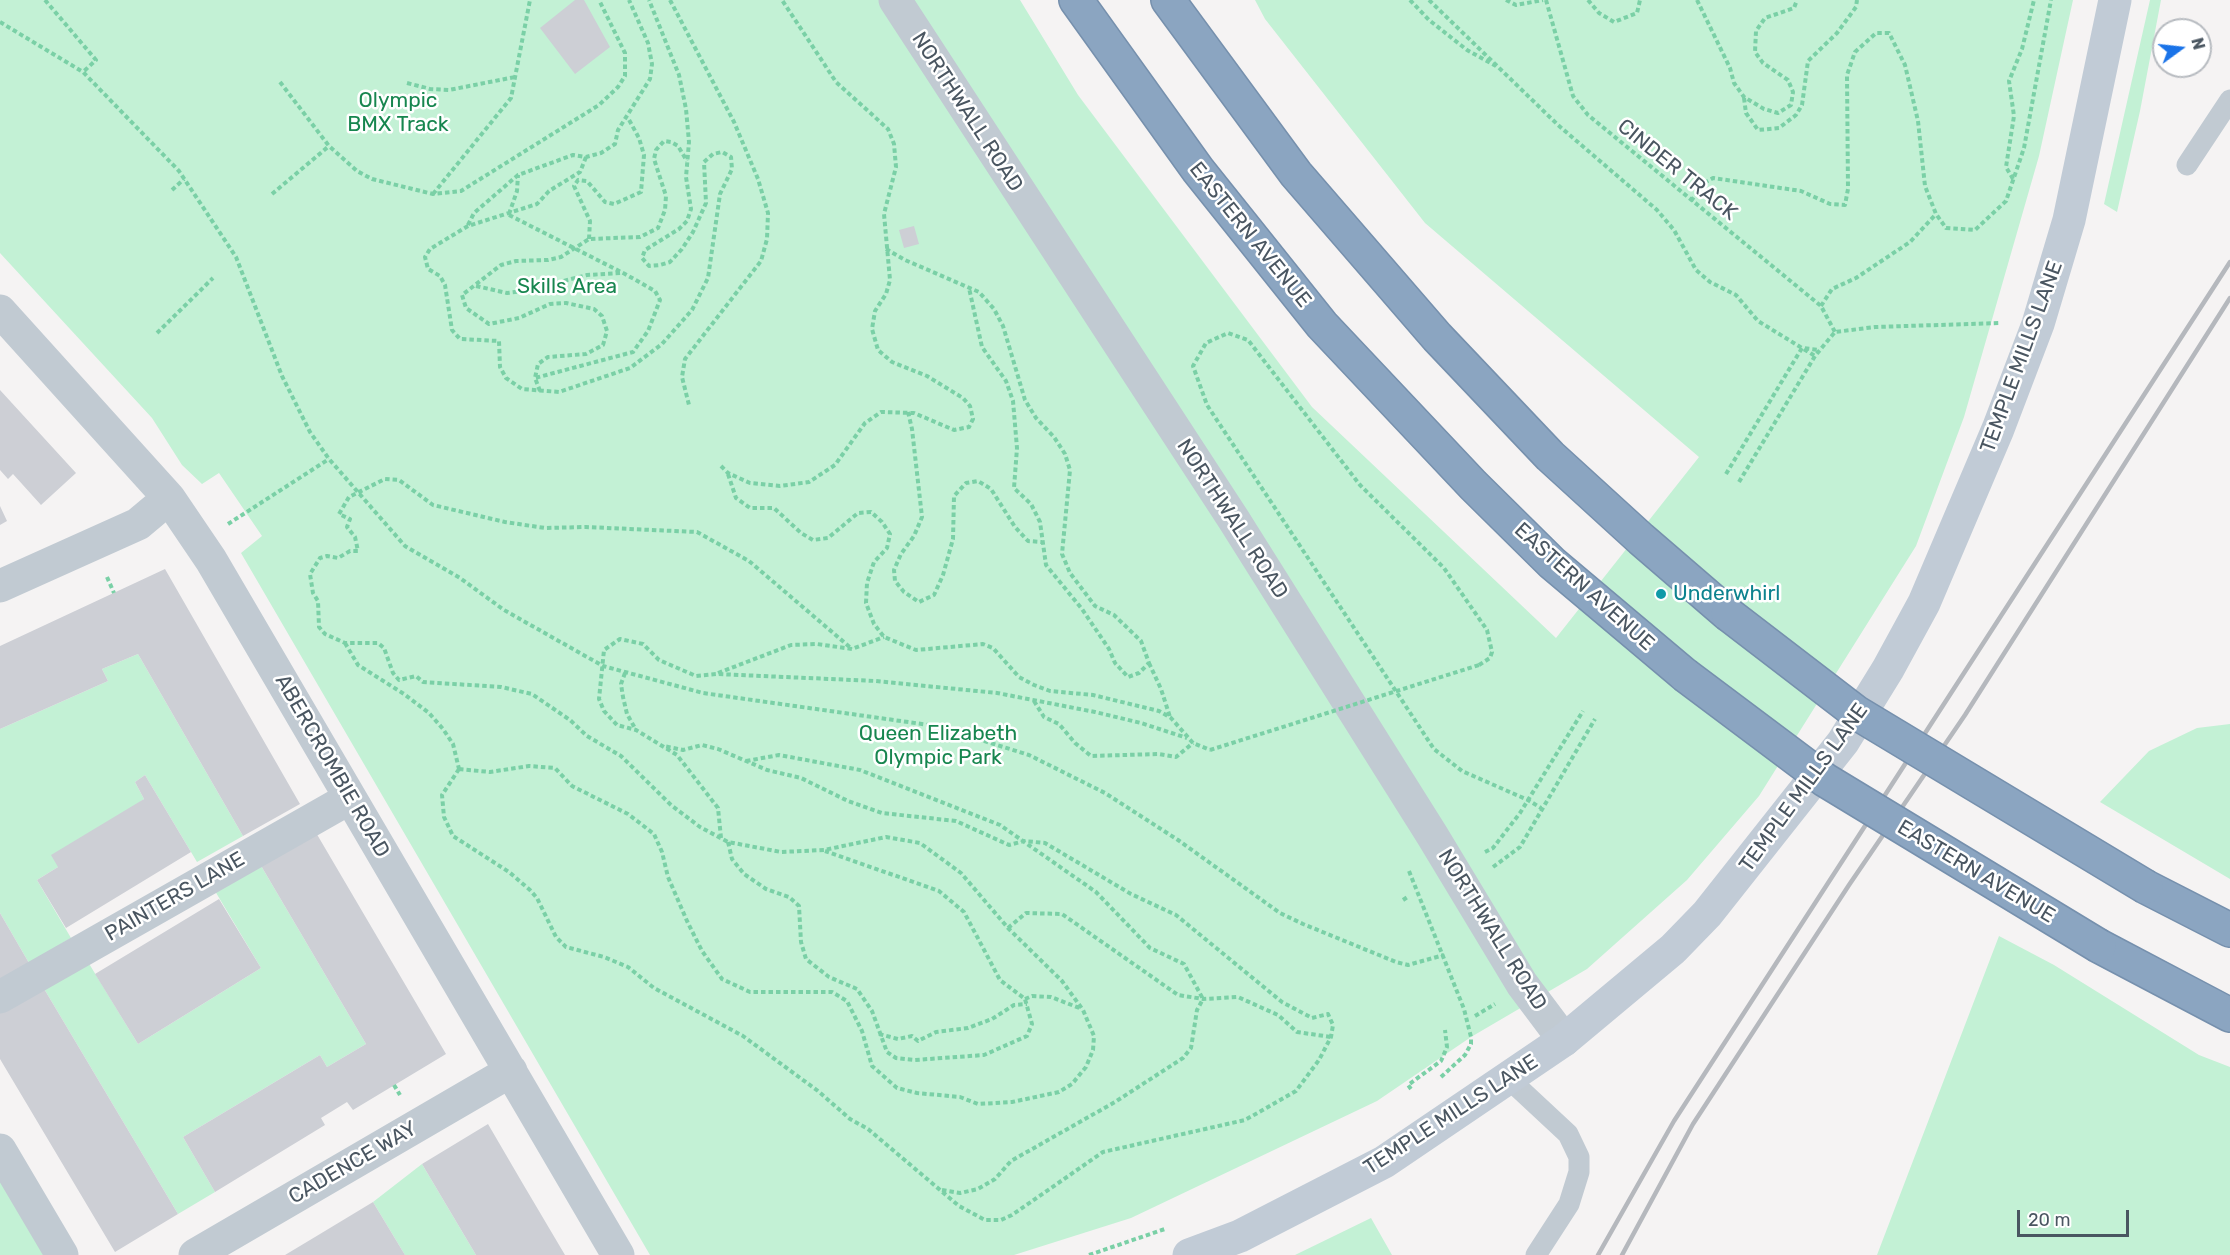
<!DOCTYPE html>
<style>
body{margin:0}
#map{position:relative;width:2230px;height:1255px;overflow:hidden;background:#f5f3f3;font-family:Rubik,sans-serif}
canvas{display:block}
.north{position:absolute;left:2152px;top:18px;width:60px;height:60px;box-sizing:border-box;background:#fff;border:2px solid #b7bbc0;border-radius:50%;rotate:75deg;font-size:16px;font-weight:700;line-height:24px;text-align:center;color:#4a5661}
.north::after{content:'';display:block;margin:auto;width:21px;height:27px;background:#1a73e8;clip-path:polygon(50% 0,100% 100%,50% 72%,0 100%)}
.scale{position:absolute;left:2017px;top:1210px;width:112px;height:27px;box-sizing:border-box;border:3px solid #4a5661;border-top:0;padding-left:8px;font-size:18px;line-height:21px;white-space:nowrap;color:#4a5661;-webkit-text-stroke:4px #fff;paint-order:stroke}
</style>
<div id="map">
<canvas width="2230" height="1255"></canvas>
<div class="north">N</div>
<div class="scale">20 m</div>
</div>
<script>
const c = document.querySelector('canvas').getContext('2d');
c.lineJoin = 'round';
function fillPath(path, color) { c.fillStyle = color; c.fill(path, 'evenodd'); }
const shape = rows => new Path2D(rows.map(r => 'M' + r).join(''));
function trace(path, color, width, dash) { c.strokeStyle = color; c.lineWidth = width; c.lineCap = dash ? 'butt' : 'round'; c.setLineDash(dash || []); c.stroke(path); }
function label(font, color, halo, rows, align = 'center') {
  c.font = font + ' Rubik,sans-serif'; c.lineWidth = 5; c.setLineDash([]); c.textBaseline = 'middle'; c.strokeStyle = halo; c.fillStyle = color; for (const [text, x, y, turn = 0] of rows) {
    c.save(); c.translate(x, y); c.rotate((+turn || 0) * Math.PI / 180); c.textAlign = isNaN(turn) ? turn : align; if (halo) c.strokeText(text, 0, 0); c.fillText(text, 0, 0); c.restore();
  }
}
const green = shape([
 [0,0,1020,0,1078,95,1312,407,1556,638,1699,457,1425,223,1265,19,1255,0,2073,0,2039,156,1964,417,1916,546,1759,796,1687,880,1587,969,1471,1037,1377,1101,1131,1218,1014,1255,650,1255,241,553,262,536,219,473,202,484,182,465,152,418,0,253],
 [2150,0,2161,0,2140,111,2117,212,2104,204],
 [138,654,243,836,197,862,145,775,135,782,144,799,58,867,37,880,71,938,29,963,0,913,0,729,108,681,102,669],
 [2230,724,2230,879,2100,802,2149,751,2197,728],
 [260,864,366,1044,327,1067,320,1055,183,1137,215,1192,178,1214,43,987,88,962,138,1044,261,968,215,891],
 [1999,936,2054,965,2199,1055,2230,1067,2230,1255,1877,1255],
 [422,1164,476,1255,405,1255,373,1202],
 [0,1177,46,1255,0,1255],
 [1371,1218,1392,1255,1295,1255]
]);
const building = shape([
 [575,0,584,0,610,47,575,74,540,28],
 [914,226,919,244,904,248,899,230],
 [0,390,76,473,41,505,13,474,8,479,0,470],
 [0,506,7,521,0,525],
 [165,569,300,804,243,836,138,654,102,669,108,681,0,729,0,646],
 [145,775,191,852,66,928,37,880,58,867,51,855,144,799,135,782],
 [315,831,446,1054,353,1110,347,1102,321,1118,325,1125,215,1192,183,1137,320,1055,327,1067,366,1044,260,864],
 [219,899,261,968,138,1044,95,974],
 [0,913,29,963,0,981],
 [43,987,178,1214,115,1252,0,1059,0,1013],
 [488,1124,523,1184,565,1255,476,1255,422,1164],
 [373,1202,405,1255,285,1255,320,1234]
]);
const path = shape([
 [45,0,96,60,83,72],
 [670,0,734,122,758,179,768,213,767,239,761,261,685,359,682,377,689,405],
 [1410,0,1429,20,1467,50,1496,66],
 [1429,0,1558,125,1657,210,1674,230,1696,270,1710,282,1736,295,1758,321,1815,356],
 [1506,0,1516,5,1543,0],
 [1546,0,1573,96,1588,115,1821,306,1835,332],
 [1588,0,1599,13,1614,22,1637,13,1640,0],
 [1697,0,1730,68,1734,83,1744,97,1764,109,1778,113,1791,105,1793,92,1788,80,1763,63,1755,52,1756,31,1765,18,1794,8,1797,0],
 [0,22,83,72,179,171,236,257,282,376,310,432,329,459,405,546,460,578,504,610,603,666,703,693,936,726,1029,755,1105,793,1178,840,1280,913,1303,924,1396,962,1408,965,1444,955],
 [280,82,329,146,357,171,372,179,433,194,461,191,599,105,618,87,625,76,625,53,599,0],
 [407,83,430,89,449,90,515,77],
 [1744,98,1746,113,1758,130,1779,128,1796,115,1802,105,1808,61,1837,33,1856,7,1857,0],
 [586,157,580,172,549,191,537,204,468,226,430,249,425,257,428,269,440,276,445,285,452,330,460,339,499,341,500,367,506,378,522,389,559,392,630,368,662,344,692,310,708,278,720,194,732,169,731,157,722,152,713,154,704,162,706,203,693,232,682,249,670,262,660,265,649,266,642,258,645,250,679,229,687,221,691,209,686,177,689,142,686,109,679,75,649,0],
 [2013,179,2006,167,2014,116,2009,81,2022,49,2034,0],
 [172,190,184,179],
 [272,194,329,146],
 [433,194,511,98,530,0],
 [1691,201,1704,183,1713,178,1801,191,1830,204,1845,205,1848,189,1847,75,1855,52,1876,33,1889,33,1905,65,1918,121,1925,186,1936,214,1946,228,1975,230,2006,201,2024,148,2051,0],
 [509,214,517,191,518,175],
 [509,215,625,274,655,291,660,300,648,331,633,352,535,378],
 [468,225,474,213,518,175,573,155,586,157,601,153,615,144,618,130,650,79,652,64,648,43,629,0],
 [589,239,590,221,574,186,578,180,587,181,605,202,614,204,641,192,644,155,639,138,628,118],
 [886,249,905,260,979,292,994,309,1003,326,1025,400,1036,418,1054,437,1065,454,1070,470,1062,554,1070,573,1095,606,1114,615,1141,641,1149,663,1139,673,1128,677,1115,663,1109,649,1082,609,1046,565,1040,522,1031,504,1014,488,1017,448,1013,401,1006,381,982,347,969,288],
 [476,286,507,293,524,291,587,275,621,273],
 [1821,306,1832,289,1856,278,1910,242,1936,214],
 [157,333,213,278],
 [540,391,535,378,538,364,548,357,586,354,603,345,607,331,602,316,594,309,566,303,550,304,519,318,489,324,466,308,462,295,501,265,516,261,548,260,561,257,589,239,640,237,658,228,665,210,666,196,654,159,656,150,664,141,671,142,678,146,687,161],
 [908,412,912,429,922,517,914,536,901,554,894,570,895,581,904,592,919,602,934,595,943,575,953,539,954,496,966,483,978,481,991,489,1015,527,1028,541,1042,542],
 [721,466,728,473,750,483,780,486,809,482,835,465,865,423,881,412,914,413,954,430,969,427,973,419,970,406,963,398,927,376,892,362,878,350,872,329,875,311,886,294,890,280,884,214,896,167,894,144,888,129,836,82,782,0],
 [728,474,736,498,750,508,774,508,801,533,813,540,828,538,858,513,871,512,882,522,890,534,887,548,874,562,867,583,866,603,874,624,884,637,916,650,983,644,993,648,1019,677,1034,685,1050,691,1093,695,1159,711,1171,718,1193,743,1210,750],
 [1726,474,1802,348,1819,350],
 [1739,482,1815,356,1835,332,1875,327,2001,323],
 [228,524,329,459],
 [107,577,114,593],
 [345,643,358,665,404,694,429,713,443,729,453,744,459,769],
 [1149,663,1161,689,1170,717],
 [1479,665,1490,658,1492,652,1487,630,1444,568,1360,485,1248,340,1228,333,1206,343,1193,366,1207,405,1434,749,1462,771,1528,800,1541,808],
 [625,673,621,684,623,697,627,714,636,730],
 [718,673,791,645,817,644,852,649,884,637],
 [1034,701,1044,717,1059,724,1075,743,1091,756,1158,754,1176,757,1193,743],
 [746,761,779,755,860,770,1000,825,1096,892,1150,948,1184,964,1203,999],
 [459,769,490,772,529,766,555,768,572,786,628,814,654,834,662,852,668,877,687,921,702,951,722,979,750,992,832,992,847,1001,862,1031,872,1066,897,1088,917,1093,960,1097,978,1104,1012,1102,1059,1092,1072,1084,1086,1067,1093,1050,1094,1036,1083,1010,1062,981,1008,928,961,873,920,843,886,837,824,850,781,852,728,842,700,827,671,805,621,756,587,736,570,720,532,694,501,687,423,682,416,676,399,680,393,673,384,648,378,643,345,643,325,634,319,627,318,601,313,593,310,574,320,558,327,556,338,558,350,551,358,551,355,537,347,527,350,519,339,514,349,497,385,479,399,480,433,505,505,522,545,528,586,527,697,532,749,561,852,649],
 [459,769,442,795,444,817,453,836,509,872,530,890,537,898,556,937,566,947,604,957,628,967,654,988,743,1036,818,1091,850,1119,868,1129,959,1206,985,1220,1001,1220,1012,1215,1103,1152,1245,1120,1261,1111,1296,1091,1319,1060,1331,1037,1333,1025,1328,1014,1312,1018,1282,1002,1176,915,1131,894,1045,843,1024,841,1009,845,956,821,882,813,848,801,801,778,767,770,718,749,702,745,683,750,664,746],
 [721,838,718,808,677,755,636,730,617,725,604,711,599,699,604,650,620,639,643,644,659,660,696,676,717,674,876,681,997,693,1095,712,1141,723,1187,738],
 [728,842,732,859,744,874,766,889,789,897,799,906,801,942,806,959,829,977,857,989,872,1011,887,1052,896,1058,915,1060,984,1055,1027,1036,1032,1024,1025,999,1000,980,964,912,939,891,825,851],
 [1485,852,1493,848,1520,813,1583,711],
 [1493,867,1520,847,1595,719],
 [1409,871,1464,1009,1471,1037,1471,1044,1465,1055,1441,1077],
 [1403,900,1409,896],
 [1008,928,1026,913,1062,914,1178,995,1203,999,1238,997,1278,1015,1297,1032,1331,1037],
 [1025,999,1032,996,1051,997,1082,1009],
 [1475,1016,1495,1004],
 [879,1034,898,1039,912,1036,918,1041,936,1032,968,1028,992,1019,1014,1005,1027,1004],
 [394,1085,400,1095],
 [1411,1089,1408,1085,1441,1061,1447,1047,1445,1030],
 [942,1190,960,1193,978,1189,995,1179,1011,1161,1115,1102,1183,1058,1191,1048,1197,1010,1203,999],
 [1089,1255,1165,1229]
]);
const lane = shape([
 [2187,165,2230,100],
 [1510,1080,1568,1134,1579,1157,1579,1172,1569,1204,1536,1255]
]);
const street = shape([
 [895,0,1234,520,1432,835,1522,984,1564,1040],
 [0,311,169,498,211,560,618,1255],
 [0,586,138,524,169,498],
 [0,997,350,798],
 [0,1150,62,1255],
 [195,1255,511,1071]
]);
const secondary = shape([
 [1189,1255,1240,1236,1384,1162,1564,1040,1673,949,1707,914,1843,742,1888,669,1924,603,1998,429,2038,324,2069,220,2115,0]
]);
const highway = shape([
 [1076,0,1198,170,1322,325,1473,485,1552,563,1685,675],
 [1168,0,1296,174,1437,337,1550,456,1641,539,1728,614],
 [2146,887,2230,930],
 [2099,946,2230,1015]
]);
const rail = shape([
 [1598,1255,1674,1121,2230,262],
 [1622,1255,1693,1124,1849,885,1965,715,2230,298]
]);
const pathBridge = shape([
 [1210,750,1479,665]
]);
const highwayBridge = shape([
 [1728,614,1857,713,2146,887],
 [1685,675,1825,780,2099,946]
]);
const markers = [
 [1661,594,6,"#0f9aa8"]
];
const parkNames = [
 ["Olympic",398,101],
 ["BMX Track",398,125],
 ["Skills Area",567,287],
 ["Queen Elizabeth",938,734],
 ["Olympic Park",938,758]
];
const streetNames = [
 ["NORTHWALL ROAD",967,112,57],
 ["CINDER TRACK",1677,170,39],
 ["EASTERN AVENUE",1250,235,51],
 ["TEMPLE MILLS LANE",2022,357,-70],
 ["NORTHWALL ROAD",1232,519,57],
 ["EASTERN AVENUE",1584,587,42],
 ["ABERCROMBIE ROAD",332,766,60],
 ["TEMPLE MILLS LANE",1804,788,-54],
 ["EASTERN AVENUE",1976,872,31],
 ["PAINTERS LANE",175,897,-30],
 ["NORTHWALL ROAD",1492,930,58],
 ["TEMPLE MILLS LANE",1451,1115,-33],
 ["CADENCE WAY",353,1163,-30]
];
const cultureNames = [
 ["Underwhirl",1673,594]
];
fillPath(green, '#c3f1d5');
fillPath(building, '#cdcfd5');
trace(highway, '#7690ad', 36);
trace(path, '#7ad0a6', 4, [4.5, 3]);
trace(lane, '#c1cad2', 21);
trace(street, '#c1cad2', 33);
trace(secondary, '#c1cbd6', 33);
trace(highway, '#8ba5c1', 33);
trace(rail, '#b5b8bd', 4.5);
trace(highwayBridge, '#7690ad', 36, []);
trace(pathBridge, '#7ad0a6', 4, [4.5, 3]);
trace(highwayBridge, '#8ba5c1', 33);
for (const [x, y, r, color] of markers) { const dot = new Path2D(); dot.arc(x, y, r, 0, 2 * Math.PI); c.fillStyle = color; c.fill(dot); trace(dot, '#fff', 2); }
label('21px', '#17864f', '#fff', parkNames);
label('21px', '#4a5661', '#fff', streetNames);
label('21px', '#0d838f', '#fff', cultureNames, 'left');
</script>
